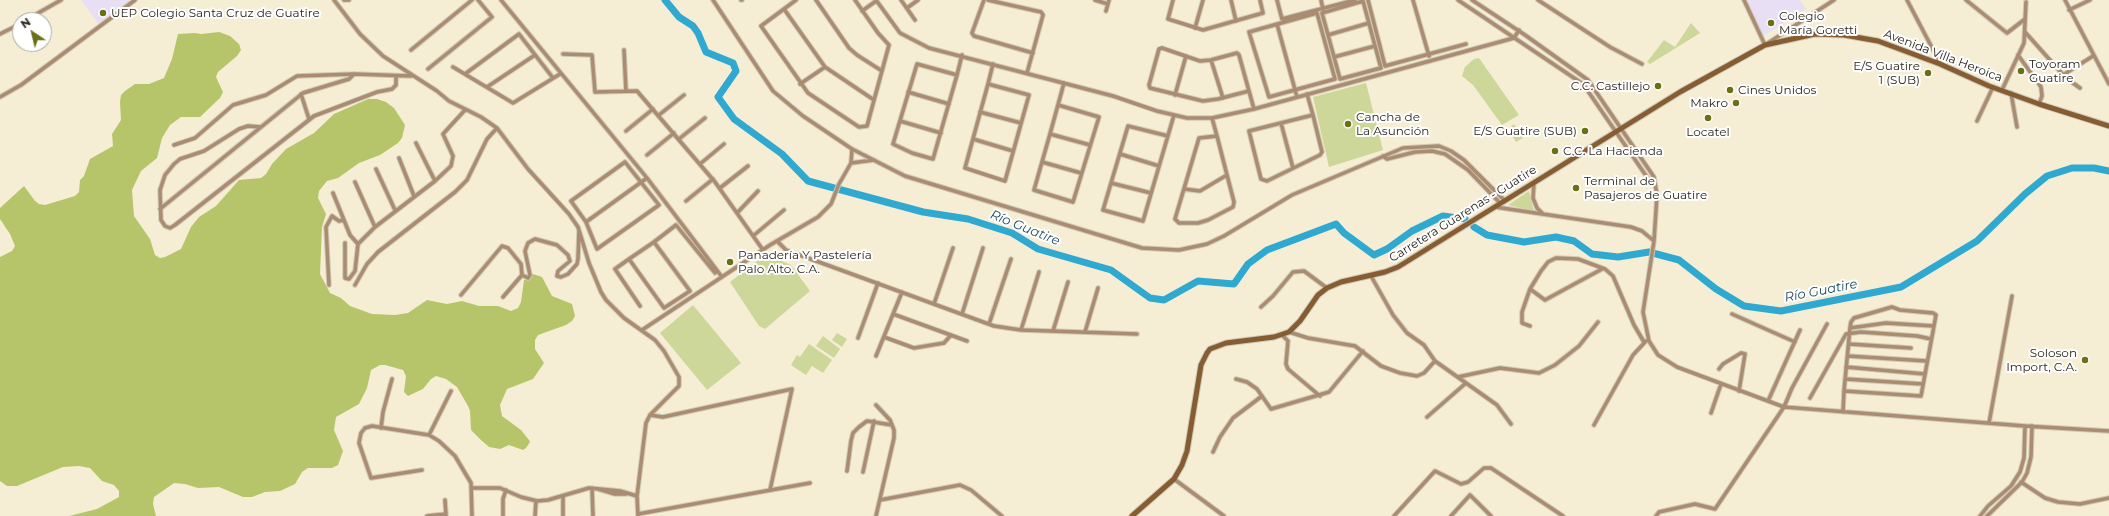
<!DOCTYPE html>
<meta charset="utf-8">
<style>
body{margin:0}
#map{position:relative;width:2109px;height:516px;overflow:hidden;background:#f6edd5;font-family:Montserrat,sans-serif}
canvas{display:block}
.north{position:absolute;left:12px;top:12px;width:40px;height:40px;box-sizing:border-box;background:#fff;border:1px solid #a9a8a5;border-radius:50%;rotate:325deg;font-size:11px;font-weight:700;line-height:16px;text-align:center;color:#29261d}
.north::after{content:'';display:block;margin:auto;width:14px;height:18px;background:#6b7015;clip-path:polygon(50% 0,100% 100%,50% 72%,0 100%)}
</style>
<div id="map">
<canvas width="2109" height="516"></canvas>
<div class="north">N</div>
</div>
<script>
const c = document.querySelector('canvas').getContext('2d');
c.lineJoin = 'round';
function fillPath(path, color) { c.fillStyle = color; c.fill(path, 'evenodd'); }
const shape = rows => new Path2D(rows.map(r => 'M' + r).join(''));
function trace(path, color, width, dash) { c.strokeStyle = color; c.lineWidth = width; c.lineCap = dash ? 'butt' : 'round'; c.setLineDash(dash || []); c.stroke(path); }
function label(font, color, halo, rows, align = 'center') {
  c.font = font + ' Montserrat,sans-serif'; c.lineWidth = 4; c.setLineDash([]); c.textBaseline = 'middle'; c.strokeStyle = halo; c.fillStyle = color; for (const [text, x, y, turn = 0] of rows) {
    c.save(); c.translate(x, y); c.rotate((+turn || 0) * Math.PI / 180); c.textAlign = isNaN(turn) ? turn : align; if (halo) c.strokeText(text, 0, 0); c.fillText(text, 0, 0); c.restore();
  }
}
const education = shape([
 [81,0,129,0,131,2,99,25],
 [1747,0,1800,0,1806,9,1763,36]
]);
const green = shape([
 [1691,23,1700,33,1650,64,1647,62,1664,40,1675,47],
 [1479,58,1519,115,1502,125,1473,85,1462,76,1465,67,1474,59],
 [1366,83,1383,150,1329,167,1313,97],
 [1514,124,1523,138,1516,142,1508,129],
 [1529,191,1534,211,1508,205],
 [761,258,775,258,791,265,810,291,765,329,759,326,730,282],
 [693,305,741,363,707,390,660,333],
 [837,333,847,339,842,347,832,340],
 [823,336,840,349,834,358,816,346],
 [809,344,832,360,823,373,812,366,806,375,791,365,797,355,800,357]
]);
const forest = shape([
 [219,32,230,36,239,44,241,50,237,56,218,72,216,77,223,92,220,98,200,117,181,117,170,125,162,138,157,158,141,171,132,190,134,216,150,239,155,255,160,258,165,257,181,249,191,227,199,217,216,206,239,180,261,178,266,174,272,164,286,149,314,133,334,114,368,99,377,99,386,102,394,108,405,125,402,138,398,143,380,155,359,163,338,178,327,181,319,191,318,198,326,214,322,227,320,274,330,293,341,298,350,306,372,314,395,315,408,313,427,300,447,304,462,301,479,306,498,306,511,311,518,308,521,302,524,280,533,274,542,277,552,296,572,304,575,316,572,321,566,325,538,335,535,340,535,349,544,363,533,379,507,389,500,405,502,416,521,430,529,440,530,442,526,448,523,450,509,445,500,449,489,447,481,440,471,430,470,411,468,406,457,387,446,379,436,376,431,379,423,389,408,396,404,392,406,376,403,370,385,365,380,365,371,370,367,388,359,404,336,417,334,430,343,451,338,465,332,468,308,468,302,472,295,484,280,491,265,492,252,497,243,497,219,487,198,488,185,484,174,483,154,497,153,504,156,516,69,516,97,509,119,497,119,491,114,485,102,481,90,468,79,466,63,467,17,486,7,486,0,481,0,257,12,251,15,246,10,234,0,219,0,208,24,186,35,201,39,204,45,205,75,196,79,192,80,180,84,176,90,159,113,146,112,134,121,120,120,102,121,95,125,91,135,84,149,84,164,78,172,59,178,34,195,33,201,34]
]);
const river = shape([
 [665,0,679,17,693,26,698,33,706,52,733,63,736,71,718,97,734,119,782,154,808,181,923,212,968,219,1012,233,1038,249,1111,270,1150,298,1164,300,1198,281,1234,284,1248,264,1267,250,1336,224,1344,233,1374,255,1387,249,1412,231,1443,216,1465,219],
 [1474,227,1487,235,1524,242,1556,237,1574,241,1592,254,1618,257,1649,252,1679,260,1716,289,1744,306,1781,311,1901,287,1977,241,2025,194,2047,176,2072,168,2094,168,2109,171]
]);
const minor = shape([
 [334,0,360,34,383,56,437,91,449,101,481,117,497,128,528,169,569,214,578,227,589,263,601,292,606,300,624,318,655,340,664,351,679,377,679,386,650,415,646,423,637,496,638,516],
 [344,0,349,0],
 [501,0,647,178,722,277],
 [713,0,773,91,803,116,852,149,905,176,1142,248,1179,250,1207,244,1224,236,1292,195,1403,148,1439,146,1451,151,1464,160,1504,200],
 [741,0,742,0],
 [796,0,761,26,808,93,859,127,867,126,889,45,878,33,855,0],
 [816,0,849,48,857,55,882,71],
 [876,0,900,33,929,48,1113,96,1157,111,1187,118,1212,118,1254,109,1514,38,1519,30],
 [901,0,915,20],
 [984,0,972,33,974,36,1033,53],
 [988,0,1041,12,1043,15,1027,73],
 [1095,0,1108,4],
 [1173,0,1168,19,1203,30,1263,13,1260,0],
 [1231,0,1236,21],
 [1277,0,1282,19,1355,0],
 [1321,0,1323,9],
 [1368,0,1385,66,1466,44],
 [1413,0,1429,56],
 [1458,0,1583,84,1649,180,1655,185],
 [1472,0,1525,35,1588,80,1654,177,1657,195,1654,241,1643,312,1649,341,1658,355,1677,367,1784,407,2025,426,2109,431],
 [1538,0,1610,47,1642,64],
 [1744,0,1765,45,1834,0],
 [1907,0,1940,63],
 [1966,0,2007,33,2025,19],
 [2065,0,2109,84],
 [1363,1,1381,68,1340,79,1322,13,1363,1],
 [907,8,918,0],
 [784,9,825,67,874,100],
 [2069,10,2090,0],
 [862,11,876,1],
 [1106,11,1109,0],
 [1317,13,1335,79,1269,97,1249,32,1317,13],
 [26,20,61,0],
 [1277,24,1297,97],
 [1195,28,1203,0],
 [2025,32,2066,78,2080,88],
 [0,34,20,24],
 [1328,35,1369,23],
 [411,50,472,0],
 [624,50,626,91],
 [563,54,592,55,595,92,637,91,715,182,763,250],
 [2018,55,2041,87,2042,96,2039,104],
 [1334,57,1375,46],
 [1211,60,1223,98],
 [453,67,513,103,560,74],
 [428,69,492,17,478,0],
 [465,74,519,34,553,78],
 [957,75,917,64,893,144,912,153,933,159,957,75,962,55],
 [2063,75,2093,56],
 [800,84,825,67],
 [988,84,1029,95,1005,181,965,168,988,84,993,64],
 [487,87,535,55],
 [2002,90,2024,43,2026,2],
 [1249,91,1218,99,1203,101,1150,88,1149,85,1159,49,1162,48,1200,61,1211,60,1237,53,1239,55,1254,109],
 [908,92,949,104],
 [2011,93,2017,127],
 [301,94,309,119],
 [1307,94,1313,115,1322,152,1320,155,1267,181,1261,179,1249,131,1313,115],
 [1175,95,1186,56],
 [0,97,21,85,135,0],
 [1058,105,1099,117,1073,202,1034,190,1050,134,1064,83],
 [980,112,1021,123],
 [659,115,684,95],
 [1212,118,1217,136,1227,175,1234,202,1233,207,1208,220,1198,223,1179,223,1175,219,1199,138,1217,136],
 [900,121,941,133],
 [1977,121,1993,87],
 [1281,123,1293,168],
 [261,127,248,126,239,129,204,151,180,159,174,164,165,175,160,190,161,220,165,226,170,228,175,225,314,116,377,92,392,89,396,85,396,76],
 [626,131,653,109],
 [1050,134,1090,145],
 [1168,136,1128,126,1103,210,1143,221,1174,115],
 [679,139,705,118],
 [973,139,1013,151],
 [416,143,435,181],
 [174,145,195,138,233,105,266,95,297,76,354,74,411,76],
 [1120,154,1159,166],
 [647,155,674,133],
 [1383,156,1387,159,1415,152,1432,151,1445,154,1468,170,1500,203],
 [399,158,414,196],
 [625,162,659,205,597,249,586,222,571,201,625,162],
 [1042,162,1081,173],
 [851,163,874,160],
 [700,164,724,144],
 [376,169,395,210],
 [355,182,375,227],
 [1534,182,1533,198,1537,208,1543,214],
 [1111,183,1151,193],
 [720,188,748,166],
 [1184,189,1200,191,1227,175],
 [333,193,350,235,358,244],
 [686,201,713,179],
 [1495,207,1631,227,1642,231,1654,241],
 [160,209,303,93,349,79,354,74],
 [737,213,758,191],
 [586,222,647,178],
 [753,236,784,210],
 [777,241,786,250,994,326,1021,330,1137,334],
 [345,243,345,278,349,279,355,271,358,244,375,227,435,181,451,166,453,156,443,134,465,110],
 [629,259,654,242],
 [522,275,528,278,530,275,525,251,528,243,535,239,557,245,568,255,570,261,558,271,557,276,561,277,568,274,577,264,578,259,579,231],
 [1371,276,1393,315,1407,333,1424,345,1435,361,1497,405,1511,424],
 [329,285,326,227,332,216,339,221,344,220],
 [355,285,367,264,378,252,455,192,467,180,487,139,497,128],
 [1530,289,1545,300,1602,269],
 [461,295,502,246,508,248,521,264,522,275],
 [503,297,522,275],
 [934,304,953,248],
 [640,306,615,269,629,259,664,308,690,291,654,242,676,225,715,273],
 [1261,307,1273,296,1293,272,1304,271,1327,288],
 [893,314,967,341],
 [962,314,983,248],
 [1732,314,1795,342],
 [989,324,1011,259],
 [1530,326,1522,323,1522,312,1530,289,1541,271,1548,262,1556,258,1578,259,1605,269,1613,276,1634,325,1644,342],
 [1850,328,1886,323,1934,326],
 [642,330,770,245,818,217,831,204,839,184,851,163,852,149],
 [1021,330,1039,272],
 [1053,331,1068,282],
 [1085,332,1098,288],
 [1289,332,1308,338,1355,346,1381,366,1400,373,1417,376,1424,373,1435,361],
 [1282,335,1288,341,1286,364,1288,369,1320,396],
 [884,337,914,348,944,343,951,335],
 [858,338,878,283],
 [1849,344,1911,348],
 [876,356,902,292],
 [1848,356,1927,361],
 [1846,367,1925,374],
 [1719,369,1723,364,1741,353,1745,354,1739,391],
 [1458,377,1500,368,1539,373,1555,365,1579,346,1598,322],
 [1236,379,1247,382,1257,389,1271,409,1329,392,1363,351],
 [1845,379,1923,384],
 [1810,398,1846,334,1861,332,1917,336,1931,339],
 [1768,401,1800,330],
 [1843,412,1844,391,1850,328,1851,322,1854,318,1892,307,1900,310,1933,313,1936,315,1921,396,1844,391],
 [1711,413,1721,384],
 [650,415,663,417,792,389,770,490],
 [1427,417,1466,383],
 [1989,423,2012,296],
 [1594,425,1633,355,1646,341],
 [381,428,383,412,392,379],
 [429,435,451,391],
 [1213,452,1220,437,1233,418,1262,396],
 [422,470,371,478,359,443,361,433,365,428,372,426,429,435,439,441,455,456,471,483,472,516],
 [847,471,851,441,853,433,859,427,867,421,892,425],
 [863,472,874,421],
 [1174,479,1224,516],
 [2021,482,2045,498,2058,502,2080,504,2109,498],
 [472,488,500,488,521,497,537,501,548,500,589,488,620,491,637,496],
 [592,488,593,516],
 [598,489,615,494,626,494],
 [445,500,446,515],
 [880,500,960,485,971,490,1002,516],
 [638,514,810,483],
 [427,516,446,514],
 [503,516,503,499,506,490],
 [535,516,536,501],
 [563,516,563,496],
 [876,516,894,438,894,430,890,420,876,405],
 [1394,516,1435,471,1461,484,1468,482,1484,468,1491,468,1563,516],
 [1451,516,1470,495,1491,516],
 [1656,516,1659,512,1695,504,1715,509,1784,407,1792,388,1827,324],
 [1980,516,1988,506,2011,486,2020,472,2024,458,2025,426],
 [1987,516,2022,482,2027,473,2031,457,2032,426]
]);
const secondary = shape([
 [1132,516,1174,479,1182,465,1187,451,1201,365,1207,353,1210,349,1226,343,1274,337,1289,332,1300,321,1318,295,1327,288,1341,282,1385,272,1398,267,1680,92,1765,45,1815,34,1844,35,1878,41,1940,64,1989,86,2039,104,2109,126]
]);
const markers = [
 [103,13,4,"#6b7015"],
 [1771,23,4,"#6b7015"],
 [2021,71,4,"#6b7015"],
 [1928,73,4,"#6b7015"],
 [1658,86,4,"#6b7015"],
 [1730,90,4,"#6b7015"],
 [1736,103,4,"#6b7015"],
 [1708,118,4,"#6b7015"],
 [1348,124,4,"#6b7015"],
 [1585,131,4,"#6b7015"],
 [1555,151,4,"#6b7015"],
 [1576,188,4,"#6b7015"],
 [730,262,4,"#6b7015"],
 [2085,360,4,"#6b7015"]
];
const poiNames = [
 ["UEP Colegio Santa Cruz de Guatire",111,13],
 ["Colegio",1779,16],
 ["María Goretti",1779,30],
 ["Toyoram",2029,64],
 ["Guatire",2029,78],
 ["E/S Guatire",1920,66,"right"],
 ["1 (SUB)",1920,80,"right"],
 ["C.C. Castillejo",1650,86,"right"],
 ["Cines Unidos",1738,90],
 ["Makro",1728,103,"right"],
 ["Cancha de",1356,117],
 ["La Asunción",1356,131],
 ["E/S Guatire (SUB)",1577,131,"right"],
 ["Locatel",1708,132,"center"],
 ["C.C. La Hacienda",1563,151],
 ["Terminal de",1584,181],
 ["Pasajeros de Guatire",1584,195],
 ["Panadería Y Pastelería",738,255],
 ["Palo Alto. C.A.",738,269],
 ["Soloson",2077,353,"right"],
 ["Import, C.A.",2077,367,"right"]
];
const streetNames = [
 ["Avenida Villa Heroica",1943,56,21],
 ["Carretera Guarenas - Guatire",1463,214,-32]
];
const waterNames = [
 ["Río Guatire",1025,228,22],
 ["Río Guatire",1821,291,-11]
];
fillPath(education, '#e8dff5');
fillPath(green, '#cdd79a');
fillPath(forest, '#b7c56a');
trace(river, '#2fa9d0', 7);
trace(minor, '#d1c9b4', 5.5);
trace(secondary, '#d1c9b4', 7);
trace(minor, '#a98c71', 3.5);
trace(secondary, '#865d33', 5);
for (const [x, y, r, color] of markers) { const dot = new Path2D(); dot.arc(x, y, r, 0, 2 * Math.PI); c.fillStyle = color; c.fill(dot); trace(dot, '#fff', 1.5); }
label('12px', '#29261d', '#fff', poiNames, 'left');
label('12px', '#29261d', '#fff', streetNames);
label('italic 13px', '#1c4c5d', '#fff', waterNames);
</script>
